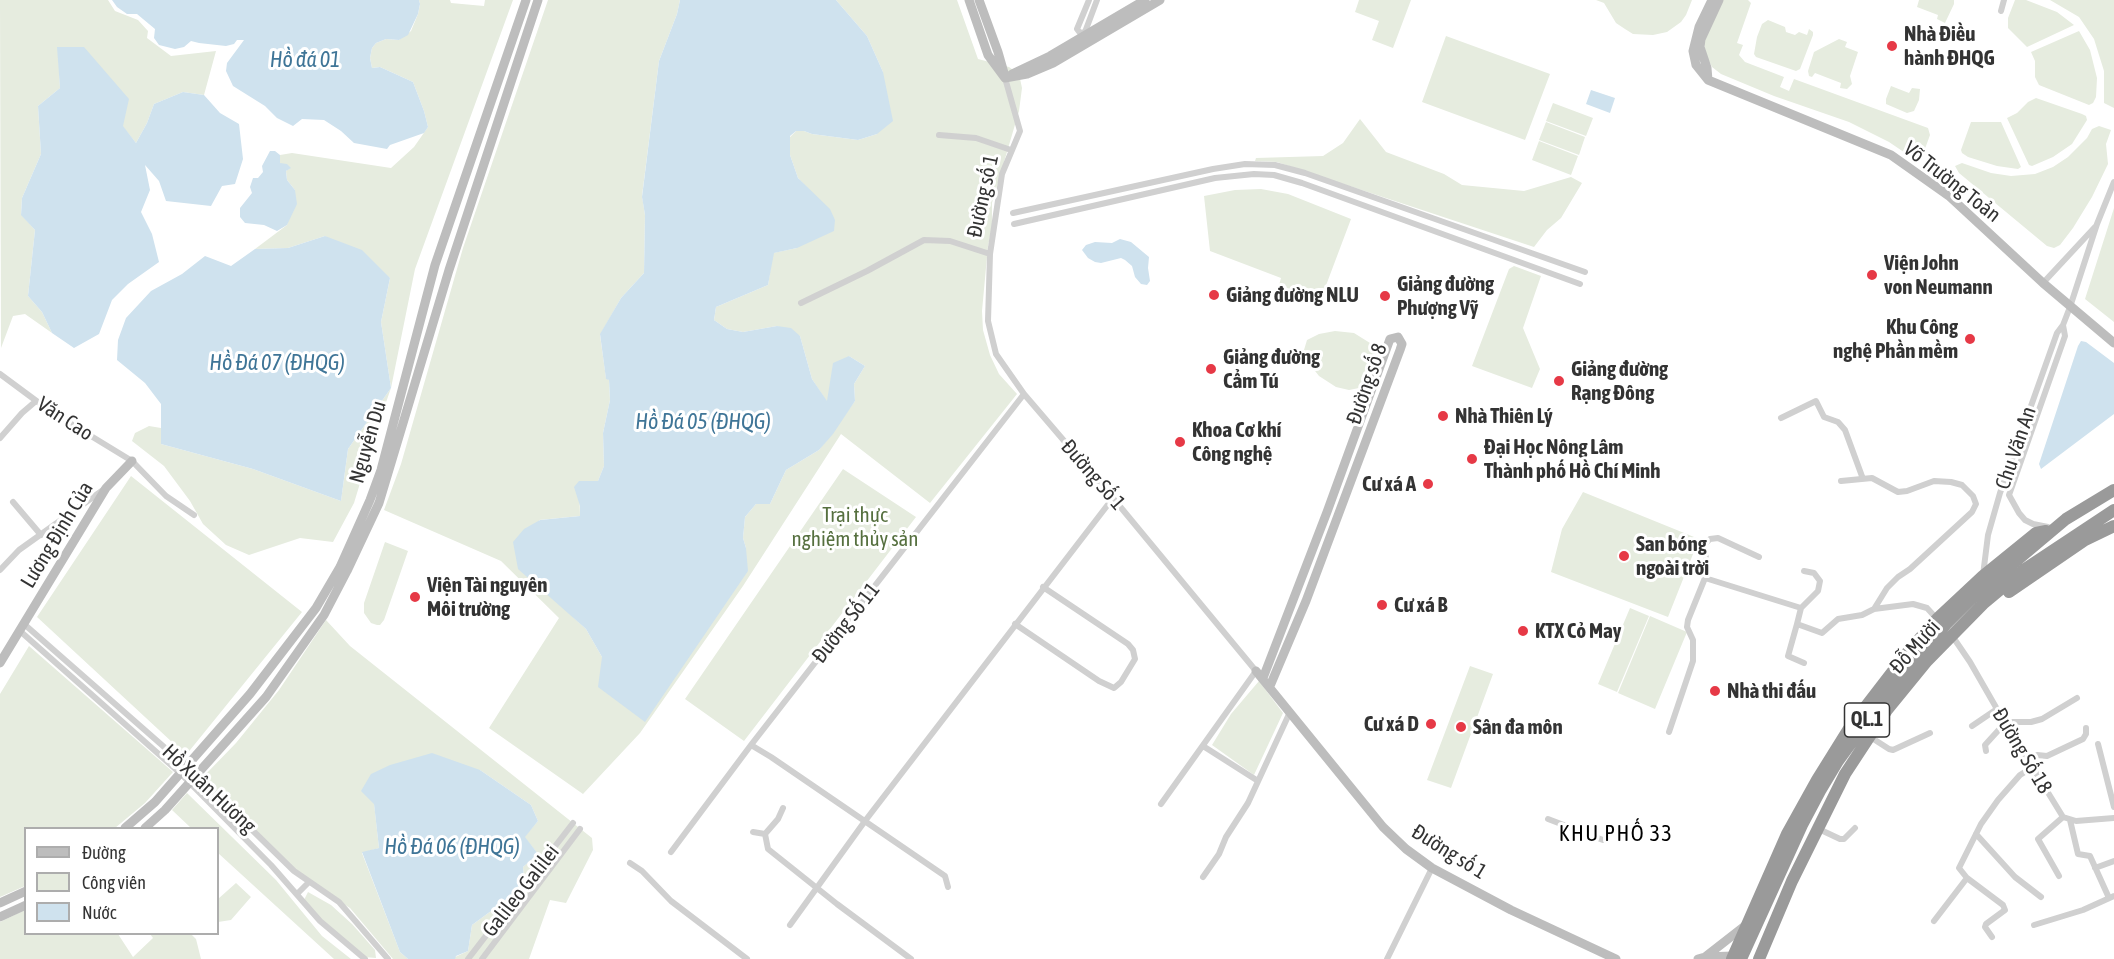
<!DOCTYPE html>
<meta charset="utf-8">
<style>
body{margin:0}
#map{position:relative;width:2114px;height:959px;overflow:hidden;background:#fff;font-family:"Asap Condensed",sans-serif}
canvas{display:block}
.legend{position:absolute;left:24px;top:827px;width:195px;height:108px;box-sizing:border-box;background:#fff;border:2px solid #adadad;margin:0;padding:8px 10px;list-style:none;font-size:18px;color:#333}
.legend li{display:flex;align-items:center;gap:12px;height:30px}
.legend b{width:30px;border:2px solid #adadad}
</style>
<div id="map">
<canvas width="2114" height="959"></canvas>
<ul class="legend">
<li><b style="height:8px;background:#bdbdbd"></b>Đường</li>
<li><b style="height:16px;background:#e6ecdf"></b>Công viên</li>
<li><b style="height:16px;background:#cfe2ee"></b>Nước</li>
</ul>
</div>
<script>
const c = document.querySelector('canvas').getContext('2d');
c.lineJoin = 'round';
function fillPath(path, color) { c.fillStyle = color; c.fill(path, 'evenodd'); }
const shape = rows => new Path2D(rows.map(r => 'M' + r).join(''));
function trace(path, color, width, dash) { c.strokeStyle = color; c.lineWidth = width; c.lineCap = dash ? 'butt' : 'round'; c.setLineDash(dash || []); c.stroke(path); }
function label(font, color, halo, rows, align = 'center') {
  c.font = font + ' "Asap Condensed",sans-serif'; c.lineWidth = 6; c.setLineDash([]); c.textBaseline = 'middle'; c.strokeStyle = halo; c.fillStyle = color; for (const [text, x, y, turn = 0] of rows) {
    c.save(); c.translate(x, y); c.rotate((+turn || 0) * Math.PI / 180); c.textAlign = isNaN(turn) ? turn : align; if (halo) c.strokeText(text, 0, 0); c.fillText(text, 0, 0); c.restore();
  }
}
const green = shape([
 [0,0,108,0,115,11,138,20,148,31,147,38,171,56,216,51,204,95,183,92,154,104,147,123,136,143,58,47,60,88,38,106,41,154,22,198,21,214,35,230,28,296,42,312,52,333,25,314,13,316,1,348],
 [419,0,450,0,451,3,484,6,485,0,513,0,415,269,391,388,375,434,354,503,333,542,300,538,249,555,226,545,203,524,190,501,164,466,132,441,135,433,149,426,161,428,161,444,253,469,341,501,348,449,391,388,381,322,390,278,325,236,288,248,255,249,287,225,295,190,287,180,286,171,290,168,279,163,280,155,292,153,391,168,414,147,428,127,424,111,413,82,380,67,372,68,370,58,372,48,376,43,386,39,399,40,411,31,418,14,420,4],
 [548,0,680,0,677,14,659,61,642,196,645,215,644,273,621,298,600,335,606,378,609,380,610,400,603,433,604,466,598,481,579,481,580,516,539,520,574,618,586,629,602,657,746,548,743,538,745,517,756,504,770,504,786,470,819,450,855,401,854,384,865,366,849,356,827,402,812,379,800,336,777,326,743,332,727,329,714,320,716,307,768,285,773,253,797,248,810,191,798,178,790,155,790,137,796,131,804,131,812,134,858,140,877,134,883,72,867,36,836,0,957,0,978,59,1009,67,1019,74,1022,88,1019,111,992,203,992,226,988,246,982,311,983,330,990,355,999,374,1017,394,930,503,841,434,743,586,640,733,583,794,489,728,559,618,501,561,384,510,401,464,463,248],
 [1359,0,1411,0,1393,48,1372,40,1379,21,1355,12],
 [1596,0,1692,0,1686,15,1681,22,1667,32,1653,35,1633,34,1625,29,1616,23,1604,3],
 [1723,0,1748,0,1751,3,1737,43,1743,45,1739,55,1745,62,1784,77,1780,87,1789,91,1794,79,1928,128,1930,135,1922,157,1917,161,1889,142,1849,122,1774,96,1721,74,1712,67,1707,57,1704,44,1705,33],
 [1919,0,1954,0,1954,4,1945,23,1937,19,1938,15,1917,7],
 [2015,0,2026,0,2057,12,2074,25,2027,47,2008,28,2008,18],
 [2050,0,2114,0,2114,108,2104,103,2104,71,2094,39,2079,17],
 [1768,20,1785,27,1786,32,1795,35,1799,32,1807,35,1809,29,1813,32,1813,35,1800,69,1796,71,1756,57,1754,54,1757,37,1762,24],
 [2079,31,2090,50,2097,78,2096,97,2093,103,2089,105,2039,85,2035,77,2035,61,2031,52],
 [1446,36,1550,74,1525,140,1422,102],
 [1839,39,1847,42,1845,47,1858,52,1850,76,1852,84,1847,89,1840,88,1841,83,1815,73,1812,77,1809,76,1808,71,1814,52],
 [1891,86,1909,93,1912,88,1920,89,1919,100,1914,111,1907,113,1886,104,1886,99],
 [2036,98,2082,114,2086,116,2087,120,2072,144,2053,157,2032,166,2029,165,2007,118,2017,113,2028,102],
 [1553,103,1593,118,1586,136,1546,121],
 [1360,119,1386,152,1444,174,1462,185,1524,191,1571,177,1582,183,1561,218,1547,230,1534,247,1277,162,1255,161,1256,158,1323,156,1343,143],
 [1546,122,1585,137,1579,155,1539,140],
 [1971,122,2001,122,2021,167,2018,169,1997,166,1968,157,1962,153,1961,150],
 [2099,126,2111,130,2106,144,2108,164,2092,197,2073,228,2060,245,2054,248,2047,246,1959,173,1955,166,1962,163,1991,173,2011,176,2035,174,2053,167,2068,157,2087,138,2092,129],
 [1539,141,1578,156,1571,175,1532,160],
 [1261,189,1288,194,1351,219,1319,304,1278,289,1281,278,1210,251,1204,196,1235,190],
 [2114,208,2114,322,2085,299],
 [1514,266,1541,276,1523,328,1540,369,1532,388,1472,366,1509,269],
 [1335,331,1354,333,1370,343,1374,349,1377,355,1376,367,1369,382,1364,387,1349,390,1336,387,1319,376,1308,362,1304,350,1307,340,1319,334],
 [843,469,916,517,744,741,685,699],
 [131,476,302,612,186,755,37,617],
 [1583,492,1699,539,1668,617,1551,572,1562,529],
 [385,542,408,551,384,620,380,625,377,625,371,623,364,613,364,603],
 [1630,608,1649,616,1617,692,1598,684],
 [1650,616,1687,632,1655,709,1618,693],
 [326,620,350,646,592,838,593,850,566,903,550,900,529,959,455,959,455,957,468,951,472,925,506,900,524,880,523,867,538,854,524,837,538,821,531,805,480,770,374,803,379,848,362,853,400,952,408,959,393,959,350,908,301,877,204,783,203,777,236,743,279,690],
 [29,646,173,772,145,803,115,828,26,828,25,886,0,897,0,694],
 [1470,666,1493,674,1451,788,1427,780],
 [1259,681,1283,713,1254,775,1212,745,1231,714],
 [187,793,276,880,322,936,351,959,334,959,218,853,218,828,191,828,172,810],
 [236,883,251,897,231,920,218,922,218,899],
 [308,892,331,905,352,924,375,950,376,958,364,957,323,921,304,900],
 [25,910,26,934,118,934,133,957,153,938,150,934,191,934,196,939,201,959,0,959,0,922]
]);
const water = shape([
 [112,0,419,0,420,4,418,14,408,35,399,40,386,39,376,43,372,48,370,58,372,68,380,67,413,82,424,111,428,127,424,133,390,145,387,149,354,143,341,131,324,120,302,119,293,126,277,118,265,106,233,86,226,71,227,63,244,40,237,40,234,44,226,46,199,43,191,41,184,47,175,49,159,45,154,38,155,29,137,14,127,14,117,7],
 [680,0,836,0,867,36,883,72,893,121,877,134,858,140,812,134,804,131,796,131,790,136,790,155,798,178,830,209,835,220,834,231,797,248,774,253,768,285,716,307,714,320,727,329,743,332,777,326,791,328,800,336,812,379,827,401,833,363,849,356,865,366,854,384,855,401,833,434,819,450,786,470,770,504,756,504,745,517,743,538,746,548,748,571,645,722,598,687,602,657,586,629,518,569,513,542,524,529,540,520,580,516,580,506,574,487,579,481,598,481,604,466,603,433,610,400,609,380,606,379,600,334,621,298,644,273,645,215,642,197,659,61,677,14],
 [57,47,84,47,129,99,123,126,136,143,147,123,154,104,183,92,204,95,220,113,239,124,243,159,235,184,222,186,211,206,166,201,159,181,145,165,150,190,141,212,152,234,159,262,128,284,112,300,99,334,74,348,52,333,42,312,28,296,35,230,21,215,22,198,41,154,38,106,60,88],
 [1591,90,1615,98,1610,113,1586,104],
 [270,151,275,151,280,155,280,163,287,164,291,168,286,171,287,180,295,190,297,204,287,225,277,231,264,225,245,223,240,217,240,208,252,193,250,187,253,178,258,178,263,172,262,166],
 [325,236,362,250,390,278,381,322,391,388,348,449,341,501,253,469,161,444,161,404,145,383,117,360,118,340,126,318,151,291,182,274,205,256,231,266,255,249,288,248],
 [1120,239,1131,242,1149,257,1148,268,1150,281,1147,285,1141,284,1135,277,1132,266,1125,260,1121,258,1101,263,1095,262,1088,258,1082,250,1086,245,1095,242,1112,243],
 [2081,341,2086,342,2114,363,2114,414,2041,469,2039,464,2078,346],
 [432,753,480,770,531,805,538,821,525,837,538,854,523,867,524,880,506,900,472,925,468,951,456,956,455,959,408,959,400,952,362,852,379,848,374,804,361,791,371,774,390,765]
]);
const street = shape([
 [1089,0,1077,29,1080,33,1085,32,1097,0],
 [2001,11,2004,0],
 [1005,78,1020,131,1002,174,990,254,988,321,996,354,1024,394,1113,498,1256,671,1161,804],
 [939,135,976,138,1011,150],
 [1013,213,1213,169,1245,164,1275,165,1305,173,1585,272],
 [1014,224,1215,178,1254,174,1274,175,1302,183,1580,284],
 [2043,283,2095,227],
 [801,303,867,271,924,240,950,241,990,254],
 [0,374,50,411,132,461,166,496,194,515],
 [1781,418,1816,401,1824,417,1838,422,1845,430,1863,479],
 [0,438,22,413,36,401],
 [13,502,41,535],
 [2048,527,2033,524,2025,520,2019,513,2009,495,2065,336,2063,325],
 [0,570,19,550,103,490],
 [1804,571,1814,573,1820,581,1818,591,1801,608,1797,624,1822,633,1838,619,1862,615,1874,609,1887,588,1898,577,1910,569,1972,512,1976,504,1973,496,1962,485,1951,482,1934,481,1907,491,1898,492,1872,478,1841,481],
 [1983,575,1988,535,2000,493,2057,333,2063,325,2070,307,2097,224,2114,182],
 [1705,578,1708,566,1703,546,1710,539,1718,538,1759,557],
 [1874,609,1913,604,1927,608,1937,619],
 [24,624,196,775,294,871,339,902,388,959],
 [1015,624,1099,681,1114,688,1121,682,1135,659,1133,650,1128,644,1043,587],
 [1797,624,1788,656,1804,663],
 [20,631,180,773,271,865,320,921,365,959],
 [1955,640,1970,662,2001,716,2063,817,2076,821,2114,818],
 [1972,726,1997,709],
 [2007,726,2012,722,2031,722,2042,719,2077,698],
 [1669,732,1693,661,1693,640,1687,627,1688,620,1705,578,1801,608],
 [1875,740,1889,749,1893,750,1930,733],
 [2098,744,2114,807],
 [751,745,771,757,945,876,948,887],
 [1203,746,1258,781],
 [1986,751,1985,745,2005,723],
 [2028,760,2037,755,2047,756,2083,739,2086,734,2086,728],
 [1548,819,1603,840],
 [2070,820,2078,854,2090,856,2109,898],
 [1823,831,1840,839,1844,839,1855,828],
 [753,832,765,834,768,849,837,904,911,959],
 [765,834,778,819,783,808],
 [1976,834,2015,877,2041,897],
 [671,852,751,745,1024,394],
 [630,863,642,871,671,901,747,959],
 [2095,868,2114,861],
 [2059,876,2038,839,2063,817],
 [1203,877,1219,854,1226,837,1248,803,1290,712],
 [297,894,309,882],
 [1934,921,1967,878],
 [790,925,865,821,1113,498],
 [2034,925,2083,910,2114,896],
 [1992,937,1985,927,1986,924,2005,910,2003,905,1967,878,1959,868,1981,824,1998,800,2020,775,2033,767],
 [468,959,573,823],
 [482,959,580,829],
 [1387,959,1432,868]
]);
const secondary = shape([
 [969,0,988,55,1005,78],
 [979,0,998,52,1004,73],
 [1712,0,1699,27,1693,51,1696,65,1708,80,1891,155,1949,196,2043,283,2114,343],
 [1012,74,1050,56,1145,0],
 [1005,78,1027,74,1053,63,1160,0],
 [1708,80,1707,68,1700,47,1701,39,1719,0],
 [0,663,106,488,132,461],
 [1256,671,1383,827,1406,849,1432,868,1511,910,1616,959],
 [1263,678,1327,512,1390,339,1398,337,1402,344,1400,350,1306,601,1270,686],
 [125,828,155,802,250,694,316,608,340,567,370,500,381,470,435,265,526,0],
 [145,828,165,810,266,697,324,615,347,571,379,503,449,270,538,0],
 [0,903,26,891],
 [0,917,26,905],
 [1705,957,1746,925],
 [1698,959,1705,957,1733,956]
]);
const highway = shape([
 [2009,592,2085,540,2114,526],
 [1732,959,1787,834,1817,780,1850,727,1907,653,1937,619,1983,576,2036,533,2046,531],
 [1741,959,1802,825,1820,791,1838,761,1893,685,1946,624,1972,598,2066,519,2114,490],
 [1759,959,1792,881,1845,774,1887,710,1927,661,1983,604,2025,569,2114,510]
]);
const markers = [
 [1892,46,6,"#e63946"],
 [1872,275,6,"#e63946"],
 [1214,295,6,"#e63946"],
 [1385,296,6,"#e63946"],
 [1970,339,6,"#e63946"],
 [1211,369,6,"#e63946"],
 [1559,381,6,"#e63946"],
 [1443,416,6,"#e63946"],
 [1180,442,6,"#e63946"],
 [1472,459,6,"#e63946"],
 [1428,484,6,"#e63946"],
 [1624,556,6,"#e63946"],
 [415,597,6,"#e63946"],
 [1382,605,6,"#e63946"],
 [1523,631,6,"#e63946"],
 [1715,691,6,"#e63946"],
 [1431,724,6,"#e63946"],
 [1461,727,6,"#e63946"]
];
const shields = [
 [1867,720,45]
];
const shieldNames = [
 ["QL.1",1867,720]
];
const poiNames = [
 ["Nhà Điều",1904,34],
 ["hành ĐHQG",1904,58],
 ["Viện John",1884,263],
 ["von Neumann",1884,287],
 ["Giảng đường",1397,284],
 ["Phượng Vỹ",1397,308],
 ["Giảng đường NLU",1226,295],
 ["Khu Công",1958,327,"right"],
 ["nghệ Phần mềm",1958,351,"right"],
 ["Giảng đường",1223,357],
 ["Cẩm Tú",1223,381],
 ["Giảng đường",1571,369],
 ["Rạng Đông",1571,393],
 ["Nhà Thiên Lý",1455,416],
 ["Khoa Cơ khí",1192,430],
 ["Công nghệ",1192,454],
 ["Đại Học Nông Lâm",1484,447],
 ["Thành phố Hồ Chí Minh",1484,471],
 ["Cư xá A",1416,484,"right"],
 ["San bóng",1636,544],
 ["ngoài trời",1636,568],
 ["Viện Tài nguyên",427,585],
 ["Môi trường",427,609],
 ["Cư xá B",1394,605],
 ["KTX Cỏ May",1535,631],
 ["Nhà thi đấu",1727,691],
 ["Cư xá D",1419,724,"right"],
 ["Sân đa môn",1473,727]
];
const streetNames = [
 ["Võ Trường Toản",1952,182,38],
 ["Đường số 1",983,196,-78],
 ["Đường số 8",1367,384,-71],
 ["Văn Cao",65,419,33],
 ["Nguyễn Du",368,442,-74],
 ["Chu Văn An",2016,448,-71],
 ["Đường Số 1",1093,475,49],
 ["Lương Định Của",57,535,-59],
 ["Đường Số 11",846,623,-52],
 ["Đỗ Mười",1915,647,-48],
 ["Đường Số 18",2022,751,59],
 ["Hồ Xuân Hương",209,789,43],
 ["Đường số 1",1449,852,32],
 ["Galileo Galilei",521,891,-52]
];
const parkNames = [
 ["Trại thực",855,515],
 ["nghiệm thủy sản",855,539]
];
const waterNames = [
 ["Hồ đá 01",305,60],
 ["Hồ Đá 07 (ĐHQG)",277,363],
 ["Hồ Đá 05 (ĐHQG)",703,422],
 ["Hồ Đá 06 (ĐHQG)",452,847]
];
const neighbourhoodNames = [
 ["KHU PHỐ 33",1616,834]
];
fillPath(green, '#e6ecdf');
fillPath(water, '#cfe2ee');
trace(street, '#d0d0d0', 6);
trace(secondary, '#bdbdbd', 9);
trace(highway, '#9a9a9a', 12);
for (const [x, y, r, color] of markers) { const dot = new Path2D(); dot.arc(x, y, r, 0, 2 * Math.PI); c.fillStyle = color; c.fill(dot); trace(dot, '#fff', 2); }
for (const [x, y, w] of shields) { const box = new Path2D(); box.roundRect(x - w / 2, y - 17, w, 34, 4.5); c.fillStyle = '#fff'; c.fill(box); trace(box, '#333', 1.5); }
label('bold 20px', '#333', null, shieldNames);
label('bold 21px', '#333', '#fff', poiNames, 'left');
label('21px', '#333', '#fff', streetNames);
label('21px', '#56703f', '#fff', parkNames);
label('italic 22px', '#3f7597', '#fff', waterNames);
c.letterSpacing = '1.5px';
label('22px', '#000', '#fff', neighbourhoodNames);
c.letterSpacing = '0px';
</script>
